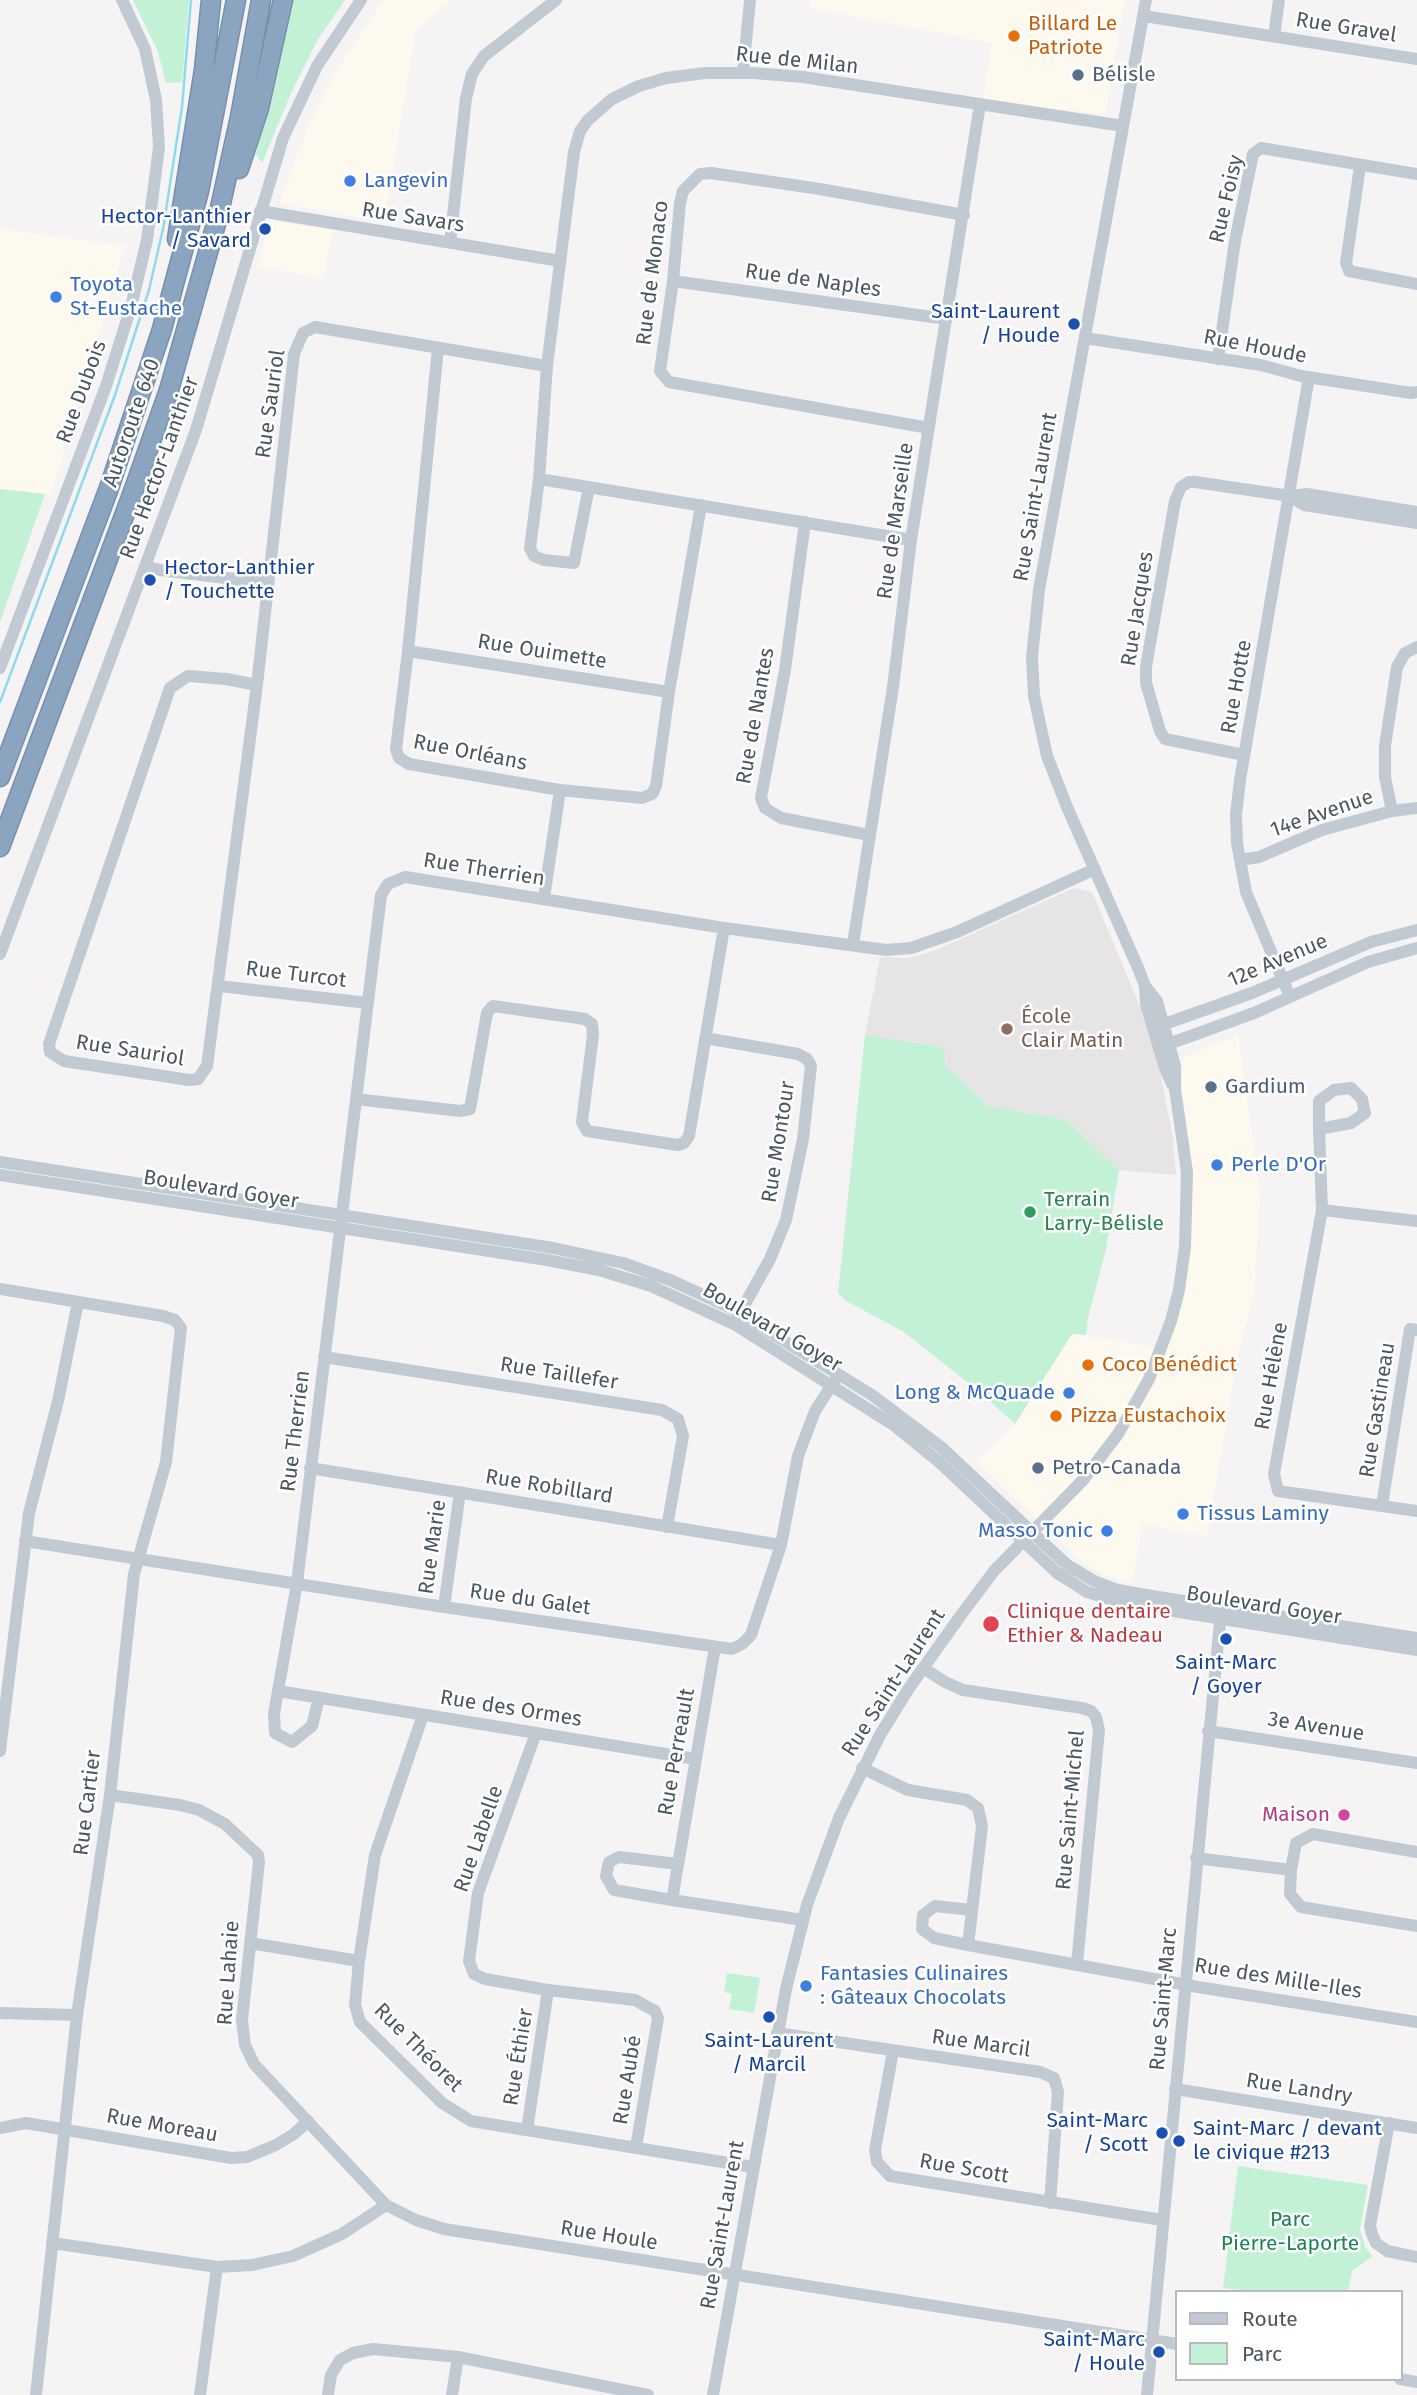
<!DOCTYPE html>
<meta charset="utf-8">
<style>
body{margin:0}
#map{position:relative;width:1417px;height:2395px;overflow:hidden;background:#f5f3f3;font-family:"Fira Sans",sans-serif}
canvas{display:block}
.legend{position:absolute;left:1175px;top:2290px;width:228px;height:91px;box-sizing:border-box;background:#fff;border:2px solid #b7bbc0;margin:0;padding:9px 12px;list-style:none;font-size:21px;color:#4a5661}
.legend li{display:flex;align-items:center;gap:14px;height:35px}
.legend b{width:35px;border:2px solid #b7bbc0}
</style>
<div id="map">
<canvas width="1417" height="2395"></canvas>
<ul class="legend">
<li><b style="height:9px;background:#c1cad2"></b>Route</li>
<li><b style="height:19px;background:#c3f1d5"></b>Parc</li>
</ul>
</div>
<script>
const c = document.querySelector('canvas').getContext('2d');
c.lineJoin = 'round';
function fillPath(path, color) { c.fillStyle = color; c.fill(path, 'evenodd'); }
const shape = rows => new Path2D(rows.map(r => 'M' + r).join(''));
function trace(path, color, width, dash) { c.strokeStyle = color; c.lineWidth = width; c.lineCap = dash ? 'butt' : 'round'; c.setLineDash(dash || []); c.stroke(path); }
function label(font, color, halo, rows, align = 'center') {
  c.font = font + ' "Fira Sans",sans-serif'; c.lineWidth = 5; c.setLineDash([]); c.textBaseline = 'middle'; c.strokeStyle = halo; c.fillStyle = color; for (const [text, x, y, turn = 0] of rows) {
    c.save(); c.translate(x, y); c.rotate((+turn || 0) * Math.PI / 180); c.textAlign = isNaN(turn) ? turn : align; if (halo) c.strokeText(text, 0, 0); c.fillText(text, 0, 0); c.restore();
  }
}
const commercial = shape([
 [383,0,453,0,416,29,384,223,279,203,306,132,337,69],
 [810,0,1125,0,1105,114,983,101,992,43,810,8],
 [271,221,333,230,323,278,257,267],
 [0,229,125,246,51,495,0,489],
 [1238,1035,1260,1193,1254,1297,1237,1357,1207,1537,1142,1524,1132,1584,1102,1575,1075,1556,976,1461,1015,1424,1072,1334,1165,1349,1184,1294,1180,1086,1184,1057]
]);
const education = shape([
 [1074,888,1092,892,1147,1023,1156,1050,1173,1139,1176,1175,1119,1170,1067,1120,989,1106,944,1065,937,1046,865,1035,880,957,910,958,936,950]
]);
const green = shape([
 [133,0,189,0,182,82,166,83,158,52],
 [290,0,345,0,318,39,292,91,262,163,256,154],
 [0,489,45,494,0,622],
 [865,1035,937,1046,946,1052,944,1065,989,1106,1067,1120,1119,1170,1106,1249,1088,1318,1086,1335,1072,1334,1015,1424,981,1393,904,1332,846,1301,838,1293],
 [727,1973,760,1978,754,2013,729,2009,732,1994,724,1992],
 [1238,2166,1368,2185,1360,2229,1365,2247,1373,2256,1352,2271,1348,2292,1257,2292,1223,2288]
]);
const stream = shape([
 [0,702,115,395,149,290,163,229,182,107,191,0]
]);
const minor = shape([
 [1146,0,1039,590,1032,657,1034,696,1047,756,1067,807,1139,970,1145,986,1146,1004,1165,1068,1172,1084],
 [1144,16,1417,59],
 [1274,36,1279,0],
 [743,73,750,0],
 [1360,166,1346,263,1349,271,1417,284],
 [260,211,560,261],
 [450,243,466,98,472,74,484,56,556,0],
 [673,281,947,319],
 [1085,338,1261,365,1301,376,1411,393,1417,392],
 [438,348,408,651,396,749,399,758,409,764,560,790,642,798,652,794,656,786,669,692,701,505],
 [1218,359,1235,241,1253,154,1261,148,1417,174],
 [929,428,669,382,660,371,673,281,680,203,683,191,700,174,711,173,820,189,964,215],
 [539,479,911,540],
 [589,487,574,563,544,560,534,556,530,548,539,479,547,366,574,152,580,131,588,120,612,99,639,86,666,78,705,73,753,73,803,77,1123,126],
 [1290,496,1304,505,1417,523],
 [805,522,785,670,761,798,765,808,781,818,869,835],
 [145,566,160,570,268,583],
 [408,651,669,692],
 [0,668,106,386,131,307,147,240,159,147,156,100,145,49,122,0],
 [257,685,226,679,188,676,170,688,49,1044,50,1052,64,1061,189,1080,198,1079,207,1066,257,685,294,354,303,333,315,327,547,366],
 [1244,755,1165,739,1160,731,1146,683,1146,667,1175,501,1181,487,1189,482,1195,482,1290,496,1307,494,1417,512],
 [1392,811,1385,777,1385,746,1397,667,1405,653,1417,647],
 [1240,860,1259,857,1322,830,1392,811,1417,808],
 [544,898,560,790],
 [853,944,893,687,911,540,980,104],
 [0,954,196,430,283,138,317,66,361,0],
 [219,986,368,1003],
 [1290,997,1246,892,1237,843,1236,815,1240,780,1309,377],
 [1159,1026,1252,993,1371,942,1417,930],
 [705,1038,798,1054,807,1059,811,1066,803,1139,786,1220,770,1259,736,1320],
 [1163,1046,1254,1013,1368,962,1417,948],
 [356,1099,460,1111,470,1109,487,1013,493,1006,585,1019,592,1024,593,1035,582,1122,587,1131,678,1145,684,1143,689,1136,724,928],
 [1319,1129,1351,1123,1365,1113,1362,1099,1351,1088,1334,1090,1319,1101,1319,1129,1322,1210,1274,1474,1278,1491,1417,1511],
 [0,1162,553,1248,623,1263,670,1280,729,1307,872,1395,941,1447,1067,1565,1094,1581,1118,1590,1152,1596,1417,1638],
 [0,1175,547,1260,599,1270,651,1286,734,1324,895,1426,938,1461,1057,1573,1087,1592,1123,1603,1417,1650],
 [1322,1210,1417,1221],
 [0,1289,163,1316,175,1320,181,1328,166,1462,134,1574,110,1795,77,2015,36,2395],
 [324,1357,662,1410,678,1419,683,1436,667,1527],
 [310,1468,781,1545],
 [1382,1505,1410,1329,1417,1330],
 [25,1541,444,1607,732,1649,742,1644,751,1635,781,1545,798,1456,815,1411,837,1377],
 [444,1607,460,1492],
 [715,1647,672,1900,803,1920],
 [923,1668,945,1682,963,1690,1082,1708,1091,1711,1096,1717,1099,1730,1077,1964],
 [278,1691,274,1714,275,1733,292,1742,312,1726,319,1698],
 [423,1715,375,1855,359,1961,355,2005,360,2022,442,2103,471,2121,753,2167],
 [1208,1731,1417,1763],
 [536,1733,478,1893,469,1961,474,1974,485,1979,548,1990,635,2000,655,2011,658,2018,636,2147],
 [0,1751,29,1513,58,1401,78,1302],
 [696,1759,278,1691,297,1583,381,895,388,884,405,877,724,928,886,950,911,948,957,932,1095,869],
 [862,1768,908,1790,967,1800,978,1808,982,1826,968,1945],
 [110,1795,180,1805,199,1810,225,1824,258,1855,259,1862,242,2020,245,2045,254,2064,386,2205,416,2220,444,2229,1177,2344],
 [1417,1852,1313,1834,1296,1843,1291,1870,1290,1894,1301,1907,1417,1926],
 [1196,1858,1291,1870],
 [672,1900,614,1890,606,1876,609,1862,619,1857,678,1864],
 [972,1910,935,1906,923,1915,922,1929,934,1938,968,1945,1198,1987,1417,2022],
 [250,1943,359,1961],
 [0,2013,77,2015],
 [777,2033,1040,2072,1054,2078,1058,2092,1050,2203],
 [893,2051,875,2150,877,2162,890,2176,1162,2220],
 [1175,2089,1417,2128],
 [1389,2123,1370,2226,1372,2234,1376,2243,1387,2251,1417,2257],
 [0,2128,26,2123,231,2158,247,2157,276,2145,294,2134,308,2121],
 [527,2130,548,1990],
 [52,2243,217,2267,252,2265,293,2256,342,2234,386,2205],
 [1400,2379,1417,2382],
 [200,2395,217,2267],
 [328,2395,331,2375,340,2360,353,2353,373,2349,458,2357,648,2395],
 [452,2395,458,2357],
 [713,2395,786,1989,807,1905,839,1818,880,1735,909,1688,961,1615,994,1571,1083,1480,1118,1434,1149,1379,1171,1321,1179,1290,1185,1247,1187,1172,1175,1089,1175,1066,1157,1001,1145,986],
 [1147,2395,1221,1611]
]);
const highway = shape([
 [239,169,259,108,283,0],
 [177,239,204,70,211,0],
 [0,777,109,488,162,329,199,191,236,0],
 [0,847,133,492,169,390,218,217,240,117,261,0]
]);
const markers = [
 [1014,36,7,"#e8710a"],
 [1078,75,7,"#5c6f8a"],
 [350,181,7,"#3f7fe0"],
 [265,229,7,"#1a4fb4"],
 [56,297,7,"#3f7fe0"],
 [1074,324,7,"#1a4fb4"],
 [150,580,7,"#1a4fb4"],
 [1007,1029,7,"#8d6e63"],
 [1211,1087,7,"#5c6f8a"],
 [1217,1165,7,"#3f7fe0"],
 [1030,1212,7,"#2e9e5b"],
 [1088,1365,7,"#e8710a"],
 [1069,1393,7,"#3f7fe0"],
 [1056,1416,7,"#e8710a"],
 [1038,1468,7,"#5c6f8a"],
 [1183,1514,7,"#3f7fe0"],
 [1107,1531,7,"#3f7fe0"],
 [991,1624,9,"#e0444e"],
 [1226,1639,7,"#1a4fb4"],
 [1344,1815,7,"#d1479c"],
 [806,1986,7,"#3f7fe0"],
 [769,2017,7,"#1a4fb4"],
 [1162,2133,7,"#1a4fb4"],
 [1179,2141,7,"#1a4fb4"],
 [1159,2352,7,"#1a4fb4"]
];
const foodNames = [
 ["Billard Le",1028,24],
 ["Patriote",1028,48],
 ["Coco Bénédict",1102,1365],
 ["Pizza Eustachoix",1070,1416]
];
const streetNames = [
 ["Rue Gravel",1346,28,9],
 ["Rue de Milan",797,61,6],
 ["Rue Foisy",1227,199,-77],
 ["Rue Savars",413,218,9],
 ["Rue de Monaco",653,273,-83],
 ["Rue de Naples",813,281,8],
 ["Rue Houde",1255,347,11],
 ["Rue Dubois",82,392,-70],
 ["Rue Sauriol",271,404,-82],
 ["Autoroute 640",132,423,-71],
 ["Rue Hector-Lanthier",160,468,-70],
 ["Rue Saint-Laurent",1036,497,-80],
 ["Rue de Marseille",896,521,-82],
 ["Rue Jacques",1138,609,-81],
 ["Rue Ouimette",542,652,9],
 ["Rue Hotte",1237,687,-80],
 ["Rue de Nantes",756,716,-80],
 ["Rue Orléans",470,753,11],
 ["14e Avenue",1322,814,-19],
 ["Rue Therrien",484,870,9],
 ["12e Avenue",1278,961,-23],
 ["Rue Turcot",296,975,7],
 ["Rue Sauriol",130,1051,9],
 ["Rue Montour",779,1142,-81],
 ["Boulevard Goyer",221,1190,9],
 ["Boulevard Goyer",772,1328,30],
 ["Rue Taillefer",559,1374,9],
 ["Rue Hélène",1272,1376,-80],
 ["Rue Gastineau",1378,1410,-81],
 ["Rue Therrien",296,1431,-83],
 ["Rue Robillard",549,1487,9],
 ["Rue Marie",433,1547,-82],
 ["Rue du Galet",530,1600,8],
 ["Boulevard Goyer",1264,1606,9],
 ["Rue Saint-Laurent",894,1683,-57],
 ["Rue des Ormes",511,1709,9],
 ["3e Avenue",1316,1727,9],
 ["Rue Perreault",677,1752,-80],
 ["Rue Cartier",88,1803,-83],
 ["Rue Saint-Michel",1071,1810,-85],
 ["Rue Labelle",479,1839,-71],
 ["Rue Lahaie",229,1973,-86],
 ["Rue des Mille-Iles",1278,1979,9],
 ["Rue Saint-Marc",1164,1999,-85],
 ["Rue Marcil",981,2044,8],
 ["Rue Théoret",418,2048,45],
 ["Rue Éthier",519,2057,-81],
 ["Rue Aubé",628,2080,-81],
 ["Rue Landry",1299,2089,9],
 ["Rue Moreau",162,2126,10],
 ["Rue Scott",964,2169,10],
 ["Rue Saint-Laurent",723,2225,-80],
 ["Rue Houle",609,2236,9]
];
const serviceNames = [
 ["Bélisle",1092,75],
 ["Gardium",1225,1087],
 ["Petro-Canada",1052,1468]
];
const shopNames = [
 ["Langevin",364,181],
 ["Toyota",70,285],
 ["St-Eustache",70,309],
 ["Perle D'Or",1231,1165],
 ["Long & McQuade",1055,1393,"right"],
 ["Tissus Laminy",1197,1514],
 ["Masso Tonic",1093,1531,"right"],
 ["Fantasies Culinaires",820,1974],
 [": Gâteaux Chocolats",820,1998]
];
const transitNames = [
 ["Hector-Lanthier",251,217],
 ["/ Savard",251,241],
 ["Saint-Laurent",1060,312],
 ["/ Houde",1060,336],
 ["Hector-Lanthier",164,568,"left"],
 ["/ Touchette",164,592,"left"],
 ["Saint-Marc",1226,1663,"center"],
 ["/ Goyer",1226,1687,"center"],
 ["Saint-Laurent",769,2041,"center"],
 ["/ Marcil",769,2065,"center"],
 ["Saint-Marc",1148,2121],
 ["/ Scott",1148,2145],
 ["Saint-Marc / devant",1193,2129,"left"],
 ["le civique #213",1193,2153,"left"],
 ["Saint-Marc",1145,2340],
 ["/ Houle",1145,2364]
];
const educationNames = [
 ["École",1021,1017],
 ["Clair Matin",1021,1041]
];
const leisureNames = [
 ["Terrain",1044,1200],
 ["Larry-Bélisle",1044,1224]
];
const healthNames = [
 ["Clinique dentaire",1007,1612],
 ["Ethier & Nadeau",1007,1636]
];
const hotelNames = [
 ["Maison",1330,1815]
];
const parkNames = [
 ["Parc",1290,2220],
 ["Pierre-Laporte",1290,2244]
];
fillPath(commercial, '#fdf9ef');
fillPath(education, '#e6e4e5');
fillPath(green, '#c3f1d5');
trace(stream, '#90daee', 2.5);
trace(highway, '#7690ad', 21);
trace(minor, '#c1cad2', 12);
trace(highway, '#8ba5c1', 18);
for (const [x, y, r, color] of markers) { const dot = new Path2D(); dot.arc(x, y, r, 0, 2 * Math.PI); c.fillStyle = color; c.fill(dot); trace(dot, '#fff', 2.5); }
label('21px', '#c56008', '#fff', foodNames, 'left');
label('21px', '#4a5661', '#fff', streetNames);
label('21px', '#4e5e75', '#fff', serviceNames, 'left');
label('21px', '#366cbe', '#fff', shopNames, 'left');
label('21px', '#164399', '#fff', transitNames, 'right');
label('21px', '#785e54', '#fff', educationNames, 'left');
label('21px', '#27864d', '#fff', leisureNames, 'left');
label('21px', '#be3a42', '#fff', healthNames, 'left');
label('21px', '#b23c85', '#fff', hotelNames, 'right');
label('21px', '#17864f', '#fff', parkNames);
</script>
